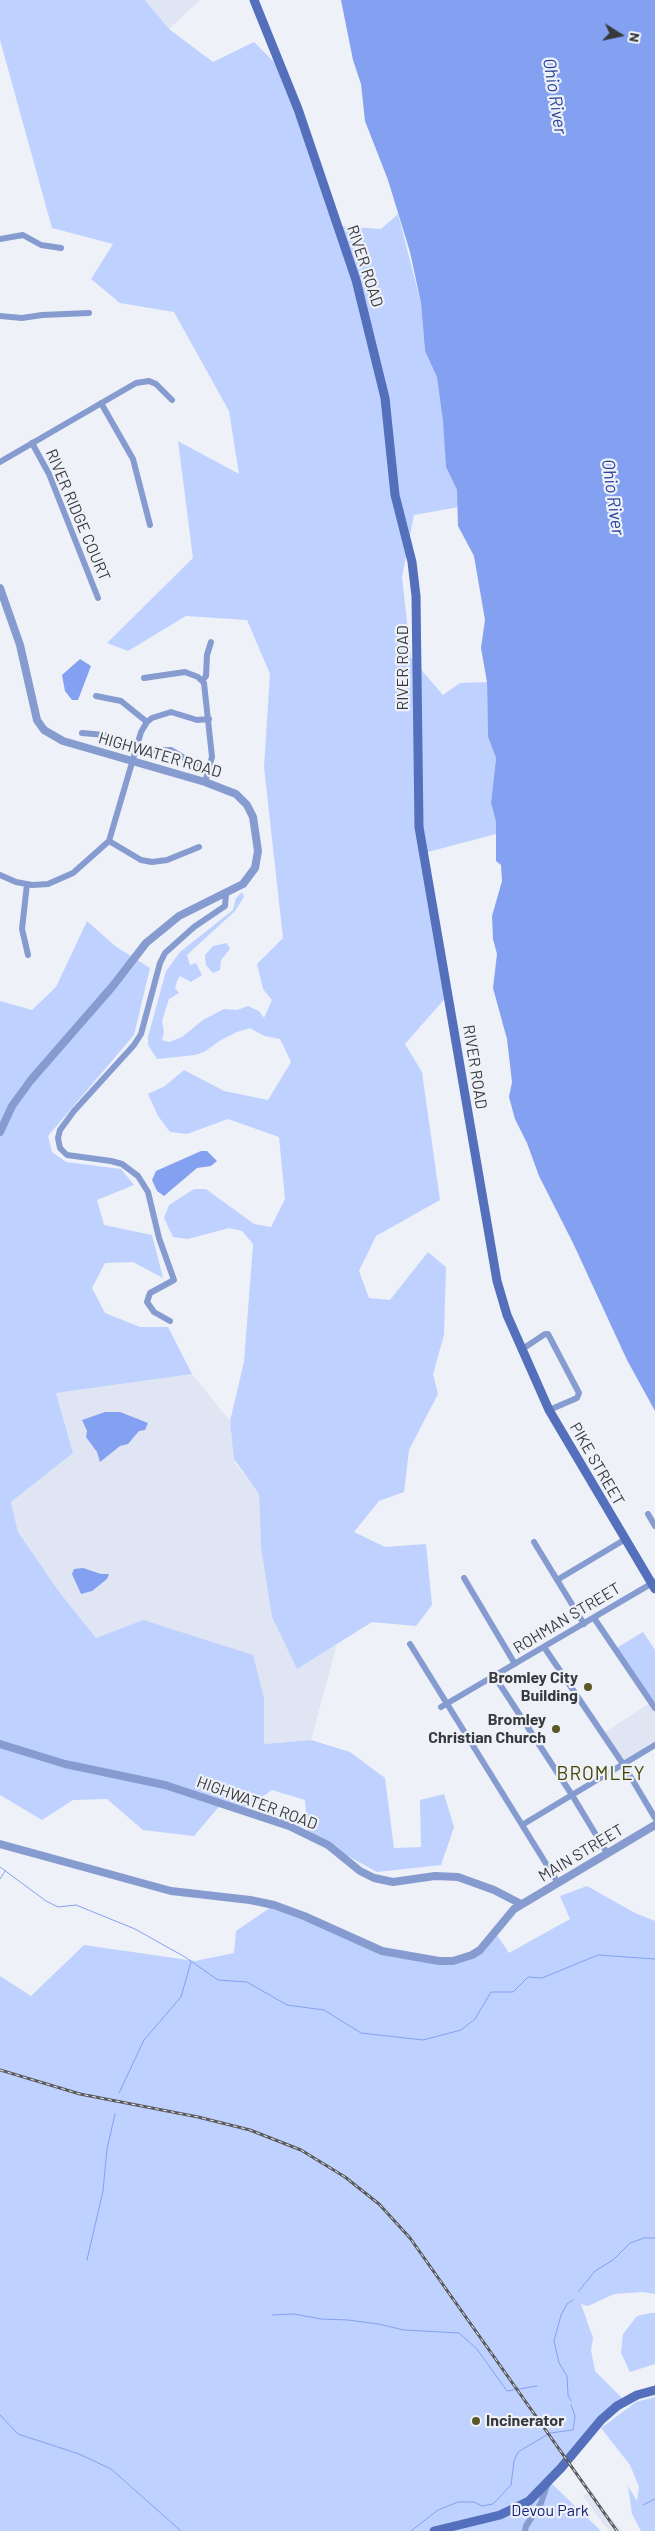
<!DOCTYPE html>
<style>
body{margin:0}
#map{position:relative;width:655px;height:2531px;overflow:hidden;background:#eef1f8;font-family:Barlow,sans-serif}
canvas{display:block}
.north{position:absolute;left:595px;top:10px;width:50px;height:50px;-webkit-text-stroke:4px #eef1f8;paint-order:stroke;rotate:100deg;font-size:14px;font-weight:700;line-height:20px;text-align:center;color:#38393c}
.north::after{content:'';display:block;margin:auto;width:18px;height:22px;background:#38393c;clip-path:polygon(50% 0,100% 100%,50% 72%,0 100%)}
</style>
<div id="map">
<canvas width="655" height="2531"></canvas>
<div class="north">N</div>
</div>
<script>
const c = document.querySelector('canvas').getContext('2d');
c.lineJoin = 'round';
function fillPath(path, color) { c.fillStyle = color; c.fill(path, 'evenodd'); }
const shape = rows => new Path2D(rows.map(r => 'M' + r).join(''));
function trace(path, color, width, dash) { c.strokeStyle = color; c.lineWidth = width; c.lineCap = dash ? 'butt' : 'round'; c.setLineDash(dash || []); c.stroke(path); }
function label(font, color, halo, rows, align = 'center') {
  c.font = font + ' Barlow,sans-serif'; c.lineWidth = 4.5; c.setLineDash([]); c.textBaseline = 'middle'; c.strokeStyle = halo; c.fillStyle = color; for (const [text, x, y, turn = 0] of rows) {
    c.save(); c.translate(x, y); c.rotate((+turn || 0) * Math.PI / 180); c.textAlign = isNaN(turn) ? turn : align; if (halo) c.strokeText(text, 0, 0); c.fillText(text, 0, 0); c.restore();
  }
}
const built = shape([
 [145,0,200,0,169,29],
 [192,1374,230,1421,235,1463,259,1494,261,1548,272,1617,297,1669,337,1644,311,1740,264,1744,264,1698,143,1620,96,1638,60,1593,18,1532,11,1502,73,1453,56,1393],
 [651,1702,655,1708,655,1745,623,1764,602,1734],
 [591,2490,609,2516,622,2531,609,2531,596,2514,583,2496]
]);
const green = shape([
 [0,0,145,0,169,29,213,62,254,42,285,73,337,226,381,229,398,214,421,303,425,351,437,376,444,421,446,467,457,490,459,507,414,515,402,577,411,658,443,695,460,683,487,682,488,737,496,758,491,803,496,822,496,834,424,853,448,995,405,1044,422,1072,440,1200,376,1236,359,1271,369,1298,390,1300,428,1252,446,1267,444,1335,433,1374,438,1394,409,1450,404,1492,379,1501,354,1532,385,1547,426,1544,432,1605,416,1626,372,1622,297,1669,272,1617,261,1548,259,1494,234,1459,230,1421,244,1362,253,1244,242,1231,229,1228,188,1239,173,1237,164,1218,169,1205,194,1189,206,1189,254,1224,271,1227,285,1199,279,1137,228,1119,187,1134,170,1132,158,1116,148,1094,165,1086,184,1070,224,1091,268,1100,291,1062,280,1039,264,1036,250,1028,237,1032,221,1040,204,1052,195,1055,157,1059,148,1045,148,1037,166,971,180,952,233,910,236,898,242,892,244,897,235,911,187,955,190,965,196,963,202,975,191,982,180,976,177,981,175,988,179,993,169,999,162,1021,164,1032,162,1040,169,1042,182,1037,203,1020,224,1009,237,1010,248,1006,259,1011,264,1018,272,1000,263,989,257,964,283,938,264,767,270,674,247,620,186,616,128,651,107,643,193,558,178,441,239,474,229,411,174,312,120,303,91,279,113,244,52,228,0,40],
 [87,921,115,946,150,968,134,1035,48,1136,52,1152,66,1162,121,1169,134,1185,97,1200,104,1225,152,1235,163,1278,133,1262,105,1263,92,1288,105,1313,140,1327,168,1327,192,1374,56,1393,73,1453,11,1502,18,1532,60,1593,96,1638,143,1620,253,1655,264,1698,264,1744,311,1740,350,1752,385,1778,394,1848,421,1847,420,1800,444,1794,454,1827,441,1865,377,1872,308,1834,305,1800,272,1790,243,1810,222,1803,194,1836,143,1830,107,1799,73,1800,42,1820,0,1795,0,1001,32,1010,56,987],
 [227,943,230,949,221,960,220,970,213,973,206,965,205,955,213,946],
 [643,1632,655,1650,655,1708,615,1649],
 [587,1886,635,1913,655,1921,655,2294,642,2292,614,2294,588,2306,581,2304,593,2338,591,2350,595,2371,625,2401,549,2481,601,2531,0,2531,0,1976,31,1996,84,1945,195,1961,234,1953,236,1931,274,1905,382,1951,439,1961,480,1950,495,1932,509,1953,570,1919,560,1896],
 [650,2313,655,2313,655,2364,630,2372,621,2353,623,2334,637,2316],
 [655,2397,655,2531,641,2531,632,2514,628,2486,637,2501,639,2487,630,2465,601,2428,636,2402]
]);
const water = shape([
 [341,0,655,0,655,1411,627,1360,573,1243,539,1176,527,1143,515,1119,509,1097,512,1082,507,1039,493,988,497,954,493,939,492,916,502,881,501,865,496,861,496,822,491,803,496,758,488,737,487,682,481,648,485,620,474,556,458,526,457,490,446,467,443,421,437,377,425,351,421,303,410,252,388,180,365,121,361,84,353,60],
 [80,659,91,666,78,700,72,700,65,691,62,675],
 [201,1151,207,1151,217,1161,211,1166,197,1168,164,1196,157,1191,152,1180,156,1171],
 [105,1412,120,1412,148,1423,145,1430,139,1431,128,1444,120,1446,100,1462,97,1452,86,1437,87,1431,82,1420],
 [83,1568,101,1574,109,1574,107,1579,92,1591,81,1594,72,1574,74,1569]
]);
const stream = shape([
 [0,1867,46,1901,58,1907,76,1905,135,1929,185,1957,218,1980,247,1982,287,2005,324,2010,361,2033,423,2040,461,2030,475,2019,491,1992,513,1992,528,1977,542,1978,598,1955,655,1959],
 [0,1879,5,1871],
 [119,2093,144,2040,181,1997,191,1962],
 [87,2260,103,2191,107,2149,115,2114],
 [579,2291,595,2271,613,2260,630,2243,644,2238,655,2238],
 [272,2315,294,2314,321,2319,348,2320,378,2324,404,2330,459,2333,477,2349,507,2391,537,2386],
 [571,2401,568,2395,567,2376,559,2363,554,2341,561,2315,567,2304,573,2300],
 [0,2415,18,2434,79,2454,111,2469,181,2531],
 [643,2505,655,2499],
 [411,2531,438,2510,458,2502,474,2502,482,2506,493,2504,511,2485,514,2461,518,2452,550,2433,573,2430,575,2416,571,2405]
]);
const minor = shape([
 [0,239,23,235,41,245,61,248],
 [0,316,22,318,42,315,89,313],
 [101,403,133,459,150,525],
 [32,443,49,474,98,598],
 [0,462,136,383,149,381,156,384,172,400],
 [144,678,185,672,198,677,204,683,212,757,205,782],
 [202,681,206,676,207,655,211,642],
 [96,696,121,701,147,722],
 [82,733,105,735,141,751,171,750,191,762,209,768],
 [109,841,141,860,152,862,167,860,199,847],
 [0,875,16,882,32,885,48,884,73,873,109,841,141,732,147,722,152,718,171,712,197,720,209,719],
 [27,884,22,929,28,955],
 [170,1321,154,1312,147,1302,150,1293,174,1280,159,1238,148,1192,138,1176,122,1164,111,1161,67,1155,60,1148,58,1138,60,1130,74,1111,134,1045,141,1034,160,963,165,953,194,927,225,906,226,894],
 [521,1350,545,1334,548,1334,579,1393,577,1398,549,1410],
 [648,1514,655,1526],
 [534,1542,584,1624],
 [464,1578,515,1664],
 [557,1580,624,1540],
 [594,1618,655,1708],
 [410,1644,558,1883],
 [544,1647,623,1764,655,1818],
 [495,1677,572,1795,607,1853],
 [441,1707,654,1582],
 [522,1825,655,1745],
 [525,2531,526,2526,541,2503,547,2485]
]);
const tertiary = shape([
 [0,588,20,645,37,720,44,730,63,741,205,782,236,794,247,805,253,817,258,851,255,868,243,884,179,916,146,943,112,987,31,1080,12,1106,0,1132],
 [0,1744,65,1764,165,1785,289,1826,328,1845,360,1871,374,1878,393,1882,435,1876,458,1877,494,1890,521,1904],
 [0,1844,171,1891,250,1900,274,1905,304,1916,382,1951,439,1961,453,1961,472,1955,480,1950,514,1909,655,1825]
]);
const secondary = shape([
 [254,0,298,109,356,280,385,398,395,495,412,562,416,596,419,827,497,1281,507,1315,549,1410,655,1589],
 [434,2531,500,2515,529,2501,561,2468,601,2420,617,2406,637,2395,655,2390]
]);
const rail = shape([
 [0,2070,80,2094,198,2117,250,2130,301,2150,345,2177,379,2204,410,2238,617,2531]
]);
const markers = [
 [588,1687,5,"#595926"],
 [556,1729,5,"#595926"],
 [476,2421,5,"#595926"]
];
const streetNames = [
 ["RIVER ROAD",365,266,72],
 ["RIVER RIDGE COURT",78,515,67],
 ["RIVER ROAD",403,668,-90],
 ["HIGHWATER ROAD",160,755,16],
 ["RIVER ROAD",475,1067,81],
 ["PIKE STREET",597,1464,60],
 ["ROHMAN STREET",567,1618,-31],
 ["HIGHWATER ROAD",257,1803,20],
 ["MAIN STREET",581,1853,-31]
];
const poiNames = [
 ["Bromley City",578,1678],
 ["Building",578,1696],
 ["Bromley",546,1720],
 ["Christian Church",546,1738],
 ["Incinerator",486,2421,"left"]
];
const parkNames = [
 ["Devou Park",550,2511]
];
const waterNames = [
 ["Ohio River",555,96,81],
 ["Ohio River",613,497,82]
];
const quarterNames = [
 ["BROMLEY",601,1774]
];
fillPath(built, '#dfe5f2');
fillPath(green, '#bfd1fe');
fillPath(water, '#83a1f0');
trace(stream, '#83a1f0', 1);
trace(minor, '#869bcf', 6);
trace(tertiary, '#869bcf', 8);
trace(secondary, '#546fbb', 9);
trace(rail, '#595a5e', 3);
trace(rail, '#eef1f8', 1, [4]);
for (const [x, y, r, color] of markers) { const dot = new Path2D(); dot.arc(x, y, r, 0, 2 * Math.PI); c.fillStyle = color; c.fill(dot); trace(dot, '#eef1f8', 2); }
label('16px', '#38393c', '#eef1f8', streetNames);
label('bold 16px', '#38393c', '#eef1f8', poiNames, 'right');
label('16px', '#101e78', '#eef1f8', parkNames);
label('italic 18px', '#2a439e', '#eef1f8', waterNames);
c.letterSpacing = '1px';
label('19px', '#464504', '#eef1f8', quarterNames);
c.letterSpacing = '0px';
</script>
